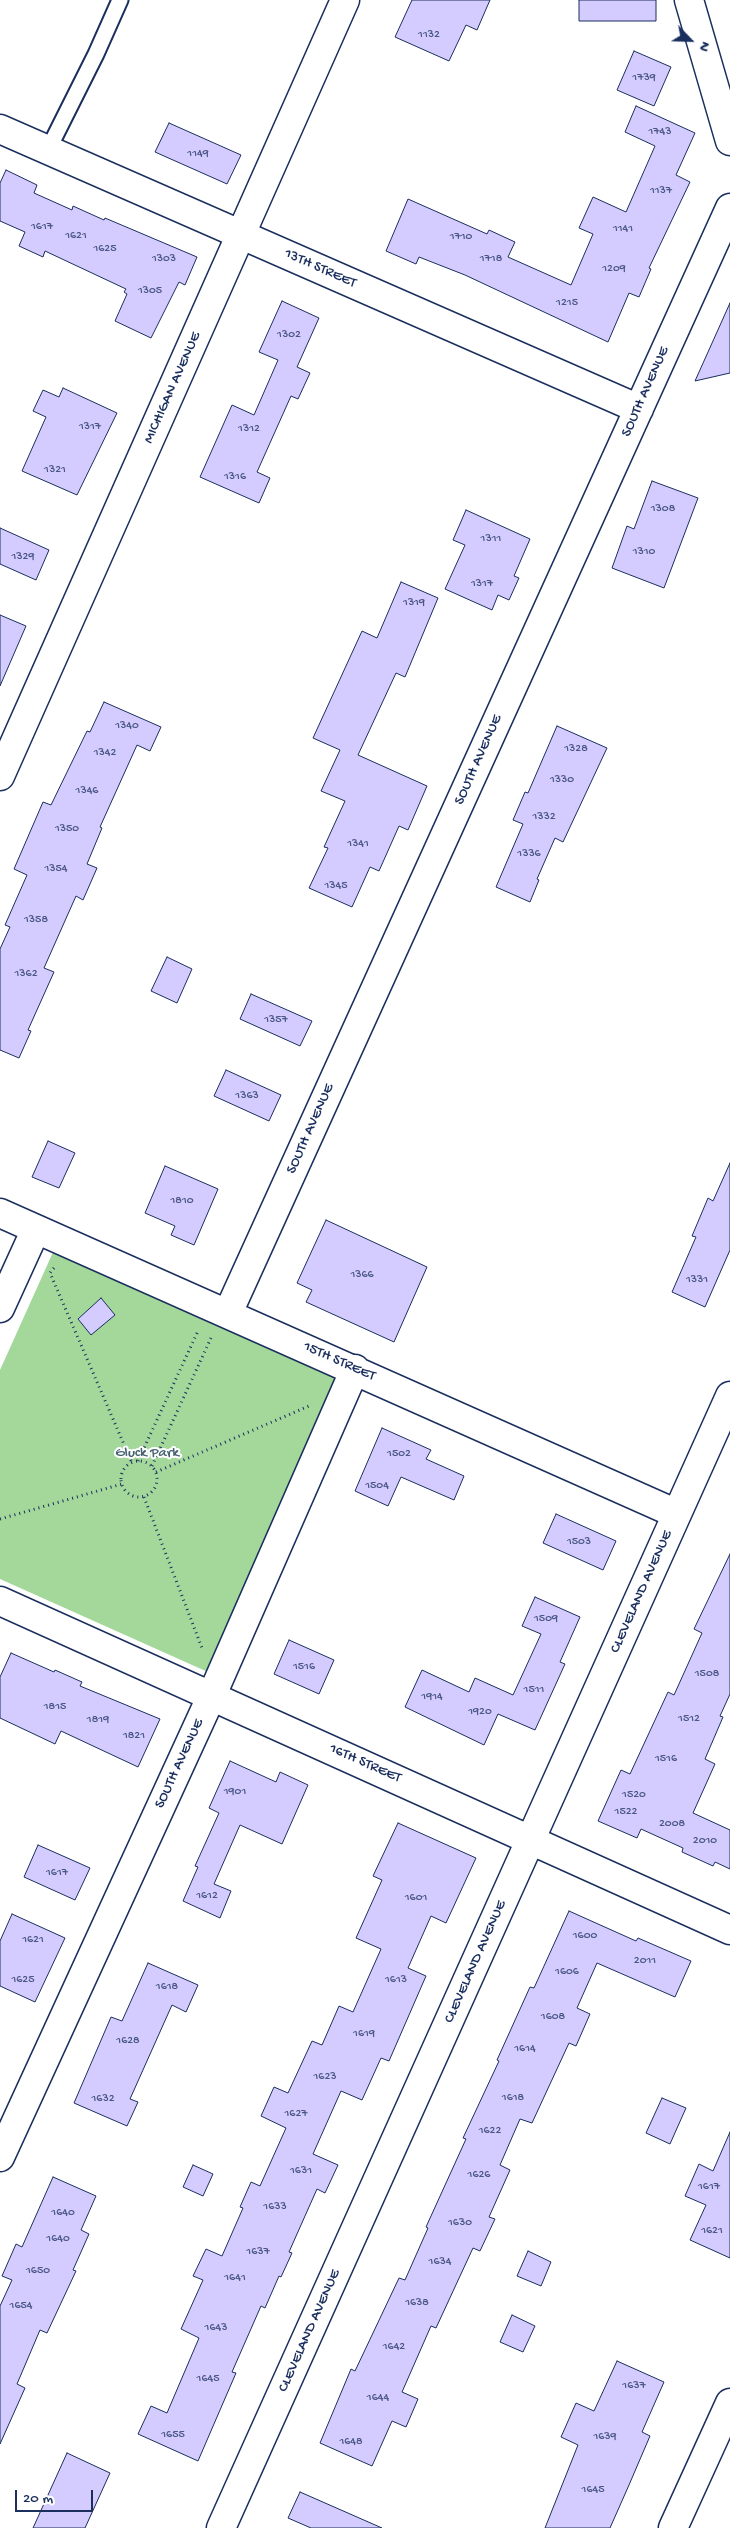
<!DOCTYPE html>
<style>
body{margin:0}
#map{position:relative;width:730px;height:2528px;overflow:hidden;background:#fff;font-family:"Gochi Hand",sans-serif}
canvas{display:block}
.north{position:absolute;left:665px;top:15px;width:50px;height:50px;-webkit-text-stroke:4px #fff;paint-order:stroke;rotate:114deg;font-size:14px;font-weight:700;line-height:20px;text-align:center;color:#1b2f5e}
.north::after{content:'';display:block;margin:auto;width:18px;height:22px;background:#1b2f5e;clip-path:polygon(50% 0,100% 100%,50% 72%,0 100%)}
.scale{position:absolute;left:15px;top:2490px;width:78px;height:22px;box-sizing:border-box;border:2px solid #1b2f5e;border-top:0;padding-left:6px;font-size:15px;line-height:18px;white-space:nowrap;color:#1b2f5e;-webkit-text-stroke:4px #fff;paint-order:stroke}
</style>
<div id="map">
<canvas width="730" height="2528"></canvas>
<div class="north">N</div>
<div class="scale">20 m</div>
</div>
<script>
const c = document.querySelector('canvas').getContext('2d');
c.lineJoin = 'round';
function fillPath(path, color) { c.fillStyle = color; c.fill(path, 'evenodd'); }
const shape = rows => new Path2D(rows.map(r => 'M' + r).join(''));
function trace(path, color, width, dash) { c.strokeStyle = color; c.lineWidth = width; c.lineCap = dash ? 'butt' : 'round'; c.setLineDash(dash || []); c.stroke(path); }
function label(font, color, halo, rows, align = 'center') {
  c.font = font + ' "Gochi Hand",sans-serif'; c.lineWidth = 4; c.setLineDash([]); c.textBaseline = 'middle'; c.strokeStyle = halo; c.fillStyle = color; for (const [text, x, y, turn = 0] of rows) {
    c.save(); c.translate(x, y); c.rotate((+turn || 0) * Math.PI / 180); c.textAlign = isNaN(turn) ? turn : align; if (halo) c.strokeText(text, 0, 0); c.fillText(text, 0, 0); c.restore();
  }
}
const green = shape([
 [54,1250,342,1380,210,1673,0,1579,0,1370]
]);
const building = shape([
 [412,0,490,0,477,30,466,25,449,61,395,37,412,0],
 [579,0,656,0,656,21,579,21,579,0],
 [634,51,671,67,654,106,617,90,634,51],
 [636,106,695,133,676,175,690,182,649,268,651,269,639,297,629,293,608,342,465,275,419,257,416,264,386,251,408,199,487,234,489,230,515,242,508,257,571,285,593,234,579,228,593,197,626,212,655,146,625,132,636,106],
 [169,123,241,155,227,184,155,152,169,123],
 [6,170,37,185,34,193,72,210,73,206,104,220,105,218,197,257,185,285,179,282,151,338,115,321,127,294,124,292,126,289,45,251,43,257,19,246,25,232,0,221,0,183,6,170],
 [282,301,319,318,297,367,310,373,298,399,291,396,257,472,270,478,259,503,200,477,232,405,254,415,278,360,259,352,282,301],
 [730,303,730,373,695,381,730,303],
 [63,388,117,413,77,495,22,471,46,417,33,411,43,390,59,397,63,388],
 [652,481,698,498,664,588,612,568,627,526,634,529,652,481],
 [466,510,530,539,514,576,519,578,509,600,498,595,492,610,445,589,465,545,453,540,466,510],
 [0,528,49,550,36,580,0,564,0,528],
 [401,582,438,598,405,677,396,673,358,755,427,786,408,830,399,826,379,871,370,867,352,907,309,888,328,848,324,847,345,801,321,791,340,750,313,738,362,631,377,638,401,582],
 [0,615,26,626,0,686,0,615],
 [104,702,161,727,150,751,137,745,100,827,102,828,87,864,97,868,83,900,76,896,44,968,54,972,28,1030,31,1031,19,1058,0,1050,0,949,10,927,5,925,27,875,14,869,43,802,51,805,87,731,90,732,104,702],
 [557,726,607,748,563,842,555,838,537,879,539,880,530,902,496,887,523,824,513,820,525,792,528,793,557,726],
 [167,957,192,969,177,1003,151,991,167,957],
 [251,994,312,1021,300,1046,240,1019,251,994],
 [226,1070,281,1095,269,1121,214,1096,226,1070],
 [48,1141,75,1153,59,1188,32,1177,48,1141],
 [730,1163,730,1250,705,1307,672,1292,696,1237,692,1236,708,1198,713,1201,730,1163],
 [165,1166,218,1189,194,1245,171,1235,175,1226,145,1213,165,1166],
 [326,1220,427,1267,394,1342,306,1302,312,1290,297,1283,326,1220],
 [101,1298,115,1315,91,1335,78,1319,101,1298],
 [382,1428,431,1450,426,1459,464,1476,454,1500,401,1477,388,1506,355,1491,382,1428],
 [556,1514,616,1541,603,1570,543,1543,556,1514],
 [730,1554,730,1694,720,1716,723,1717,705,1759,715,1764,693,1813,730,1830,730,1869,715,1862,713,1866,682,1852,683,1848,641,1829,637,1838,598,1821,621,1770,630,1774,668,1692,674,1695,702,1633,694,1629,730,1554],
 [535,1597,580,1617,560,1662,565,1664,535,1730,498,1714,484,1745,405,1707,422,1670,469,1692,475,1678,513,1695,541,1634,522,1626,535,1597],
 [289,1640,334,1660,319,1694,274,1674,289,1640],
 [11,1653,54,1672,55,1670,82,1682,80,1686,160,1719,138,1767,61,1731,55,1744,0,1718,0,1677,11,1653],
 [230,1761,276,1782,280,1772,308,1785,282,1844,240,1825,214,1884,231,1891,220,1918,183,1901,198,1867,195,1866,219,1813,209,1808,230,1761],
 [398,1823,476,1858,446,1923,431,1916,408,1968,426,1976,389,2061,381,2058,362,2100,341,2091,313,2154,338,2165,325,2193,317,2189,289,2252,292,2253,281,2277,279,2276,265,2308,261,2306,232,2372,236,2373,198,2461,138,2434,151,2406,167,2413,199,2338,181,2329,203,2280,193,2276,206,2249,222,2256,243,2208,240,2207,251,2182,260,2186,286,2128,261,2116,274,2087,288,2093,312,2041,322,2045,339,2006,353,2012,381,1949,356,1938,382,1880,373,1876,398,1823],
 [38,1845,90,1868,75,1900,24,1877,38,1845],
 [569,1911,636,1941,638,1938,691,1961,675,1997,597,1963,577,2008,590,2014,576,2046,569,2043,532,2123,520,2119,500,2165,510,2170,489,2217,495,2219,480,2251,473,2248,436,2328,431,2326,402,2392,418,2399,406,2427,392,2421,372,2466,320,2443,351,2369,355,2371,399,2278,405,2280,428,2228,426,2227,466,2139,463,2138,499,2061,497,2060,530,1987,534,1988,569,1911],
 [12,1914,65,1938,35,2002,0,1986,0,1941,12,1914],
 [148,1963,198,1985,186,2012,172,2005,130,2099,138,2102,127,2126,74,2103,111,2017,122,2021,148,1963],
 [662,2098,686,2108,670,2144,646,2133,662,2098],
 [730,2132,730,2258,690,2240,706,2205,685,2196,699,2164,713,2171,730,2132],
 [193,2165,213,2174,203,2196,183,2187,193,2165],
 [53,2177,96,2196,81,2230,89,2234,73,2270,76,2271,47,2333,40,2330,17,2384,25,2388,0,2444,0,2306,12,2280,2,2276,16,2244,22,2247,53,2177],
 [528,2251,551,2262,541,2286,517,2276,528,2251],
 [512,2315,535,2326,523,2352,500,2342,512,2315],
 [617,2361,664,2382,642,2432,650,2436,629,2485,610,2528,545,2528,578,2445,561,2437,576,2403,594,2411,617,2361],
 [67,2453,110,2473,85,2528,33,2528,67,2453],
 [300,2492,382,2528,311,2528,288,2518,300,2492]
]);
const path = shape([
 [54,1268,50,1273,132,1463],
 [138,1461,198,1331],
 '121 1479a18 18 0 1 1 36 0a18 18 0 1 1-36 0Z',
 [152,1466,211,1338],
 [156,1472,309,1406],
 [144,1497,202,1648],
 [0,1519,122,1484]
]);
const service = shape([
 [48,150,96,54,120,0]
]);
const minor = shape([
 [689,0,730,141],
 [0,129,639,409],
 [0,776,345,0],
 [0,1213,677,1514],
 [0,1308,36,1229],
 [228,1313,730,208],
 [0,1601,730,1930],
 [0,2157,212,1695,355,1369],
 [221,2528,730,1396],
 [673,2528,730,2403]
]);
const numberNames = [
 ["1132",429,35],
 ["1739",644,78],
 ["1743",660,132],
 ["1149",198,154],
 ["1137",661,191],
 ["1617",42,227],
 ["1141",623,229],
 ["1621",76,236],
 ["1710",461,237],
 ["1625",105,249],
 ["1303",164,259],
 ["1718",491,259],
 ["1209",614,269],
 ["1305",150,291],
 ["1215",567,303],
 ["1302",289,335],
 ["1317",90,427],
 ["1312",249,429],
 ["1321",55,470],
 ["1316",235,477],
 ["1308",663,509],
 ["1311",491,539],
 ["1310",644,552],
 ["1329",23,557],
 ["1317",482,584],
 ["1319",414,603],
 ["1340",127,726],
 ["1328",576,749],
 ["1342",105,753],
 ["1330",562,780],
 ["1346",87,791],
 ["1332",544,817],
 ["1350",67,829],
 ["1341",358,844],
 ["1336",529,854],
 ["1354",56,869],
 ["1345",336,886],
 ["1358",36,920],
 ["1362",26,974],
 ["1357",276,1020],
 ["1363",247,1096],
 ["1810",182,1201],
 ["1366",362,1275],
 ["1331",697,1280],
 ["1502",399,1454],
 ["1504",377,1486],
 ["1503",579,1542],
 ["1509",546,1619],
 ["1516",304,1667],
 ["1508",707,1674],
 ["1511",534,1690],
 ["1914",432,1697],
 ["1815",55,1707],
 ["1920",480,1712],
 ["1512",689,1719],
 ["1819",98,1720],
 ["1821",134,1736],
 ["1516",666,1759],
 ["1901",235,1792],
 ["1520",634,1795],
 ["1522",626,1812],
 ["2008",672,1824],
 ["2010",705,1841],
 ["1617",57,1873],
 ["1612",207,1896],
 ["1601",416,1898],
 ["1600",585,1936],
 ["1621",33,1940],
 ["2011",645,1961],
 ["1606",567,1972],
 ["1625",23,1980],
 ["1613",396,1980],
 ["1618",167,1987],
 ["1608",553,2017],
 ["1619",364,2034],
 ["1628",128,2041],
 ["1614",525,2049],
 ["1623",325,2077],
 ["1618",513,2098],
 ["1632",103,2099],
 ["1627",296,2114],
 ["1622",490,2131],
 ["1631",301,2171],
 ["1626",479,2175],
 ["1617",709,2187],
 ["1633",275,2207],
 ["1640",63,2213],
 ["1630",460,2223],
 ["1621",712,2231],
 ["1640",58,2239],
 ["1637",258,2252],
 ["1634",440,2262],
 ["1650",38,2271],
 ["1641",235,2278],
 ["1638",417,2303],
 ["1654",21,2306],
 ["1643",216,2328],
 ["1642",394,2347],
 ["1645",208,2379],
 ["1637",634,2386],
 ["1644",378,2398],
 ["1655",173,2435],
 ["1639",605,2437],
 ["1648",351,2442],
 ["1645",593,2490]
];
const streetNames = [
 ["13TH STREET",320,269,24],
 ["MICHIGAN AVENUE",173,388,-66],
 ["SOUTH AVENUE",646,392,-66],
 ["SOUTH AVENUE",479,760,-66],
 ["SOUTH AVENUE",311,1129,-66],
 ["15TH STREET",339,1362,24],
 ["CLEVELAND AVENUE",642,1592,-66],
 ["SOUTH AVENUE",180,1764,-65],
 ["16TH STREET",365,1764,24],
 ["CLEVELAND AVENUE",476,1962,-66],
 ["CLEVELAND AVENUE",310,2331,-66]
];
const parkNames = [
 ["Gluck Park",147,1454]
];
fillPath(green, '#a4d89b');
fillPath(building, '#d4cbfe');
trace(building, '#1b2f5e', 1);
trace(service, '#1b2f5e', 19);
trace(minor, '#1b2f5e', 31);
trace(path, '#1b2f5e', 3, [1, 4]);
trace(service, '#fff', 15);
trace(minor, '#fff', 28);
label('12px', '#495686', null, numberNames);
label('15px', '#1b2f5e', '#fff', streetNames);
label('15px', '#446270', '#fff', parkNames);
</script>
